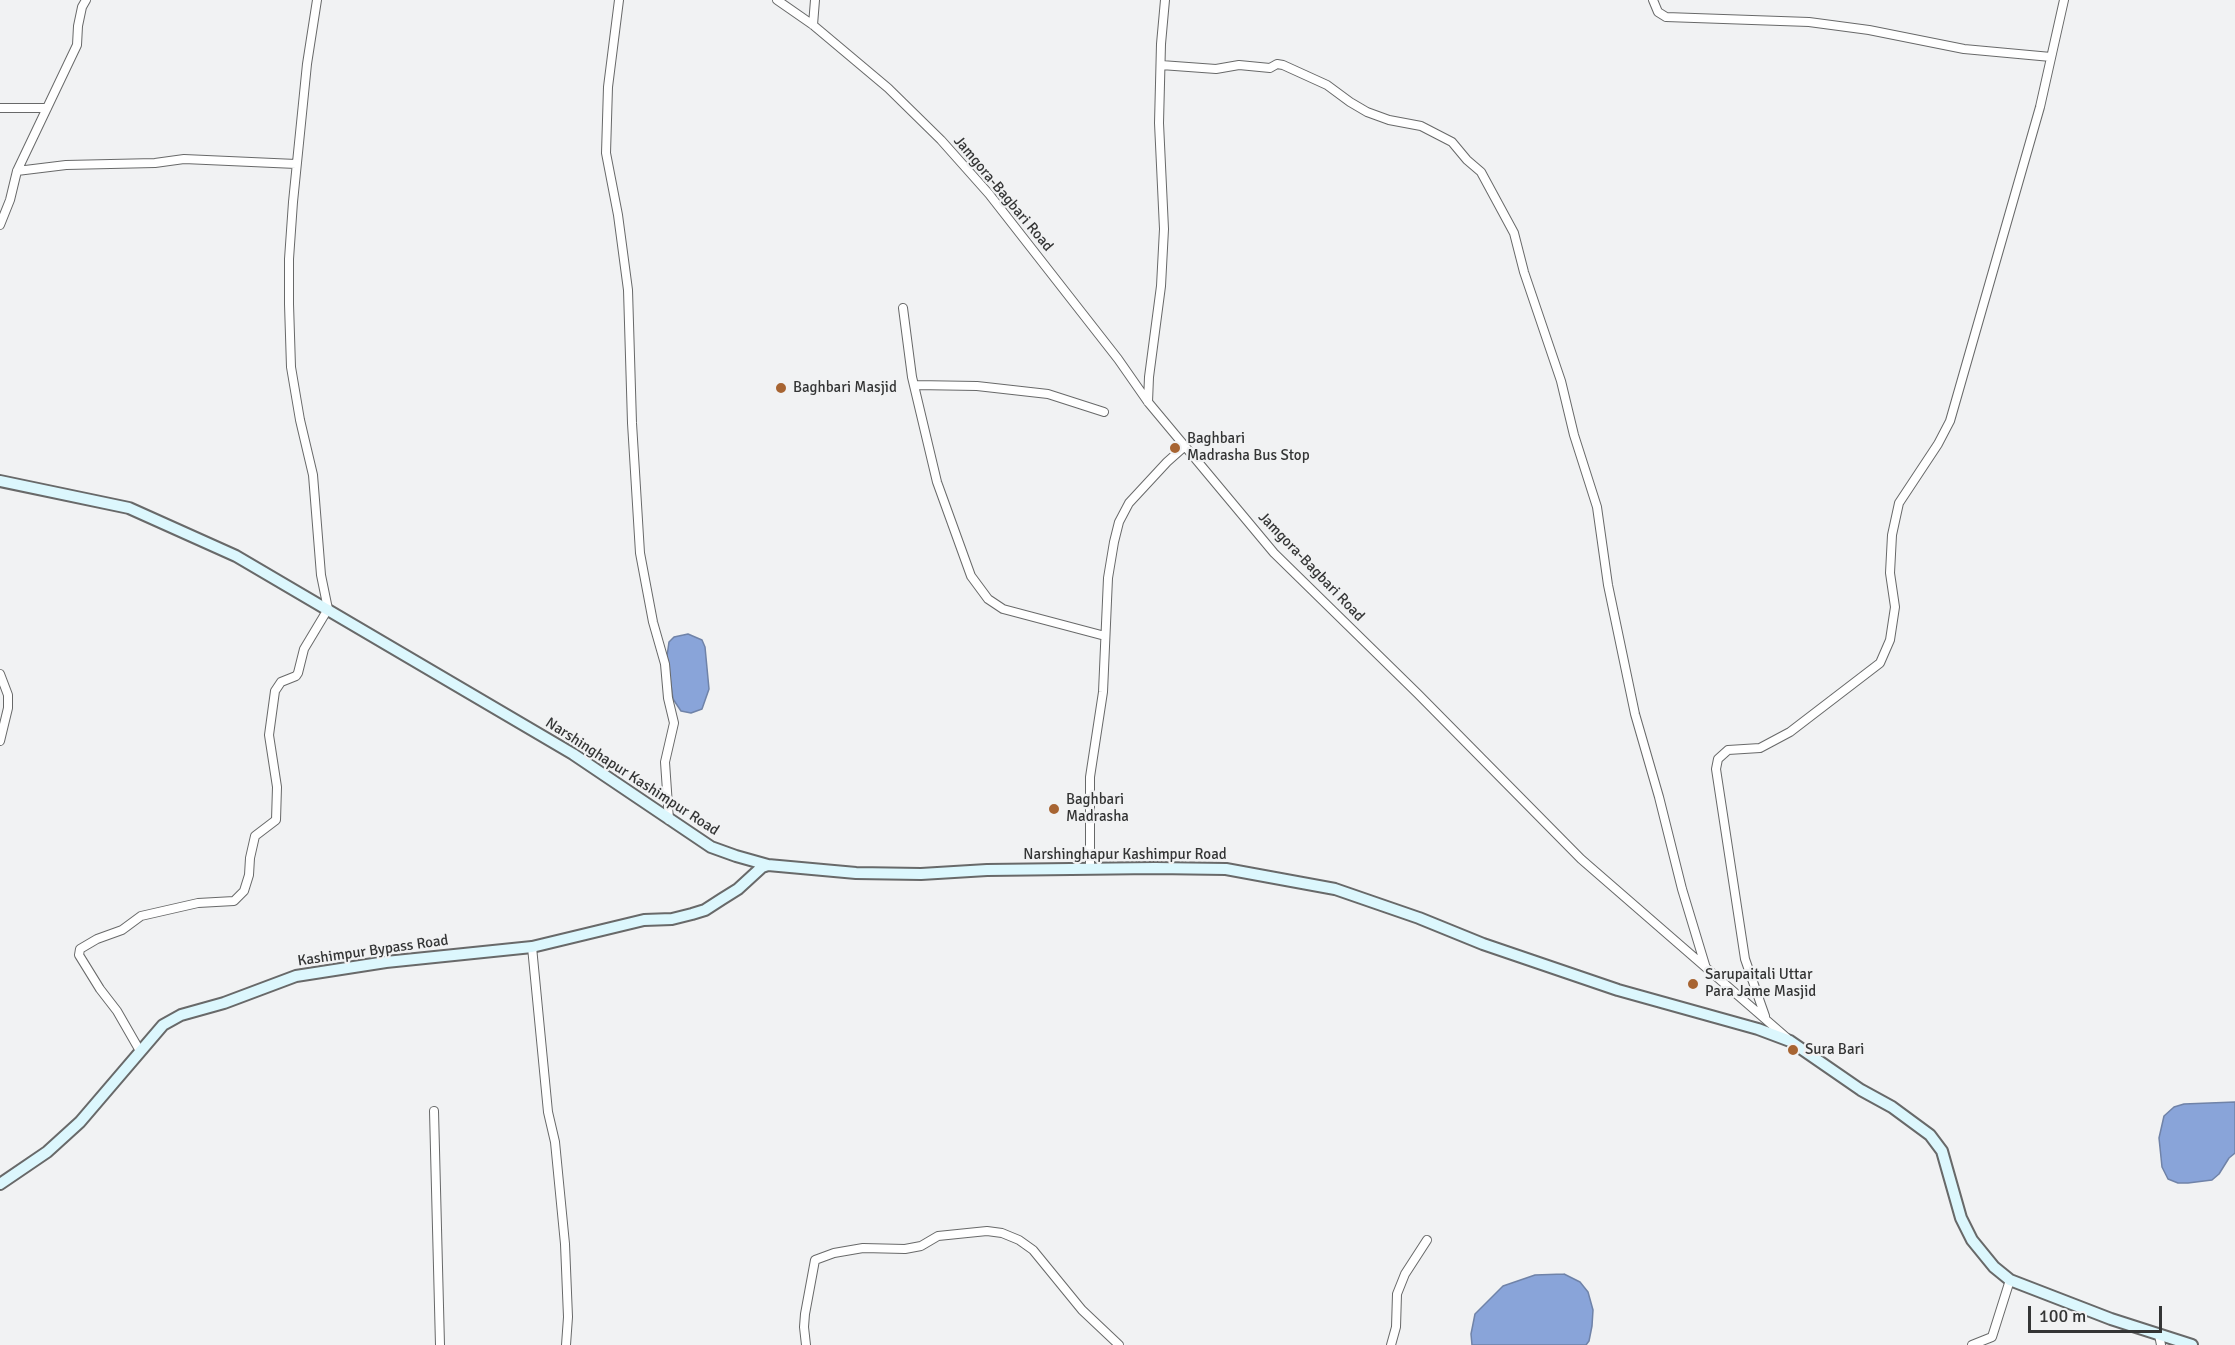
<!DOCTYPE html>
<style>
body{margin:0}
#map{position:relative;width:2235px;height:1345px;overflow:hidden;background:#f1f2f3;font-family:Signika,sans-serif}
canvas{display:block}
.scale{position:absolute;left:2028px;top:1306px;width:134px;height:27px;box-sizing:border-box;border:3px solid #343535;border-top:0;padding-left:8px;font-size:18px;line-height:21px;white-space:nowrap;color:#343535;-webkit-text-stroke:4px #f1f2f3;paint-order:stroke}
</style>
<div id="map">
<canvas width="2235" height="1345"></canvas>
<div class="scale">100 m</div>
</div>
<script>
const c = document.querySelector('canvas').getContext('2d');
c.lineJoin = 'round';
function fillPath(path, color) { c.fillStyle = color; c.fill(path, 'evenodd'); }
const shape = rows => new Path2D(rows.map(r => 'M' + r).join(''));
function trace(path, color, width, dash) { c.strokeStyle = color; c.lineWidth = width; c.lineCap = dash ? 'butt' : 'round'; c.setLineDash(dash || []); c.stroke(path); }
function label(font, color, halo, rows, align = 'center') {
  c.font = font + ' Signika,sans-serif'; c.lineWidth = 4.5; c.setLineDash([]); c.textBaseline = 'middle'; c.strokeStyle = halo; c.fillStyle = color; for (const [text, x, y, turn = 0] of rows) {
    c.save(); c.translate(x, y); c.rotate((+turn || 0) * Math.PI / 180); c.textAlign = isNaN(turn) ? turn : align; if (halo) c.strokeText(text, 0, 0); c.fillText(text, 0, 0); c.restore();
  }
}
const water = shape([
 [688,634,702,640,705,647,709,689,702,709,691,713,681,711,673,699,667,656,669,642,674,637,688,634],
 [2235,1102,2235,1153,2229,1158,2219,1174,2212,1180,2188,1183,2178,1183,2168,1179,2162,1167,2159,1138,2164,1116,2174,1107,2184,1104,2235,1102],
 [1564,1274,1580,1282,1588,1292,1593,1310,1592,1326,1589,1341,1586,1345,1472,1345,1471,1334,1475,1314,1503,1286,1535,1275,1564,1274]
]);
const street = shape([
 [619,0,608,87,606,153,618,215,628,290,632,423,640,553,653,622,665,664,668,698,674,723,665,762,669,820],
 [777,0,813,25,888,88,941,140,989,194,1118,359,1148,402,1274,553,1418,694,1581,859,1787,1038],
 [1653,0,1658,12,1666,17,1809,22,1869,30,1964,49,2051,57],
 [813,25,815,0],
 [1161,65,1216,69,1239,65,1270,68,1277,64,1283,65,1327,85,1350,102,1367,112,1389,120,1421,126,1452,142,1467,160,1481,172,1514,233,1524,272,1561,381,1574,435,1597,507,1608,585,1635,714,1659,797,1682,889,1705,965],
 [0,108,47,108],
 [17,171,66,165,155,163,184,159,296,164],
 [0,225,10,200,17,171,77,45,78,26,82,7,86,0],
 [903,308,912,377,937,482,971,576,988,599,1003,609,1105,636],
 [915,385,977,386,1048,394,1104,412],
 [1148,402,1149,377,1161,286,1164,229,1159,123,1161,44,1165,0],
 [0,674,8,695,8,708,0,741],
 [1090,869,1090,777,1103,692,1108,578,1114,542,1119,522,1129,503,1167,462,1185,446],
 [532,947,548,1112,555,1142,565,1244,568,1317,566,1345],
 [1765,1016,1745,959,1716,769,1718,759,1728,750,1760,748,1790,732,1880,663,1890,640,1895,607,1890,573,1892,535,1899,503,1938,444,1950,421,2040,107,2064,0],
 [140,1051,117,1011,100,989,79,955,80,949,97,939,122,930,141,916,198,903,234,901,244,891,249,875,250,858,255,836,276,820,277,787,269,735,275,691,281,682,296,676,298,673,304,649,328,609,321,575,313,475,300,420,291,367,289,304,289,259,293,202,307,64,317,0],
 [434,1111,440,1345],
 [2159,1335,2161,1345],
 [806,1345,804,1327,805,1314,815,1260,834,1253,863,1248,905,1249,921,1246,938,1236,987,1231,1002,1233,1019,1240,1033,1250,1082,1310,1119,1345],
 [1391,1345,1396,1327,1397,1294,1405,1274,1427,1240],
 [1972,1345,1992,1337,2010,1280]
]);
const secondary = shape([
 [0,481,129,508,236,556,573,754,711,847,736,856,768,865,856,873,921,874,987,870,1155,868,1226,869,1335,889,1419,918,1483,944,1618,990,1758,1029,1790,1041,1861,1090,1892,1107,1930,1135,1942,1151,1961,1218,1972,1240,1994,1267,2010,1280,2111,1319,2192,1345],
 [0,1184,47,1152,80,1122,163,1025,181,1015,224,1003,296,976,386,962,532,947,644,920,672,919,692,914,705,910,722,899,738,889,762,867,768,865]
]);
const markers = [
 [781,388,6,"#a76432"],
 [1175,448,6,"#a76432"],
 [1054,809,6,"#a76432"],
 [1693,984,6,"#a76432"],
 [1793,1050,6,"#a76432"]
];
const streetNames = [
 ["Jamgora-Bagbari Road",1003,194,50],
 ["Jamgora-Bagbari Road",1311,567,46],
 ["Narshinghapur Kashimpur Road",632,777,33],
 ["Narshinghapur Kashimpur Road",1125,855],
 ["Kashimpur Bypass Road",373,951,-8]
];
const poiNames = [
 ["Baghbari Masjid",793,388],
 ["Baghbari",1187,439],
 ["Madrasha Bus Stop",1187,456],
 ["Baghbari",1066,800],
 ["Madrasha",1066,817],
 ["Sarupaitali Uttar",1705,975],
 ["Para Jame Masjid",1705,992],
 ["Sura Bari",1805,1050]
];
fillPath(water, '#89a4d9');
trace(water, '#7083a8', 1.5);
trace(street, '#686969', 10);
trace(secondary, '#686969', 14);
trace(street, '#fff', 8);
trace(secondary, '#dcf7fd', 10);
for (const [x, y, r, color] of markers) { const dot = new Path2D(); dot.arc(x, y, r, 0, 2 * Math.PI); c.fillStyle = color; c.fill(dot); trace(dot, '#f1f2f3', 2); }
label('15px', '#343535', '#f1f2f3', streetNames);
label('15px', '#343535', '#f1f2f3', poiNames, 'left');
</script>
